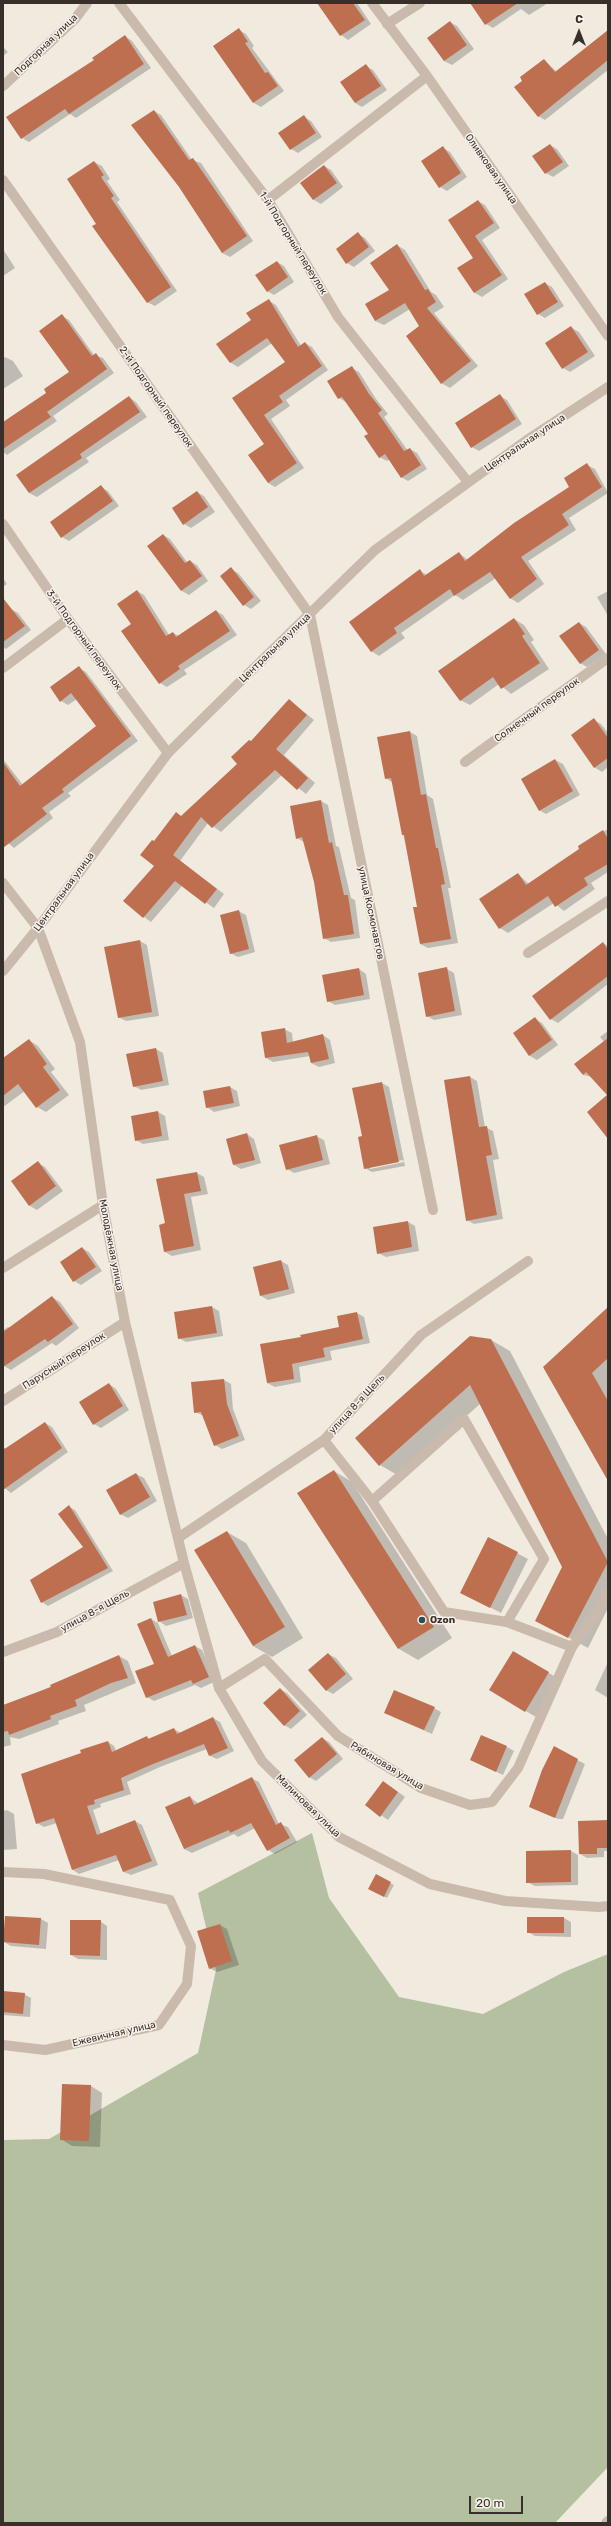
<!DOCTYPE html>
<meta charset="utf-8">
<style>
body{margin:0}
#map{position:relative;width:611px;height:2526px;overflow:hidden;background:#f1eadf;font-family:Rubik,sans-serif}
canvas{display:block}
.frame{position:absolute;inset:0;border:4px solid #372f2a;pointer-events:none}
.north{position:absolute;left:559px;top:12px;width:40px;height:40px;-webkit-text-stroke:3px #f9f3ec;paint-order:stroke;rotate:0deg;font-size:11px;font-weight:700;line-height:16px;text-align:center;color:#372f2a}
.north::after{content:'';display:block;margin:auto;width:14px;height:18px;background:#372f2a;clip-path:polygon(50% 0,100% 100%,50% 72%,0 100%)}
.scale{position:absolute;left:469px;top:2496px;width:54px;height:18px;box-sizing:border-box;border:2px solid #372f2a;border-top:0;padding-left:5px;font-size:12px;line-height:14px;white-space:nowrap;color:#372f2a;-webkit-text-stroke:3px #f9f3ec;paint-order:stroke}
</style>
<div id="map">
<canvas width="611" height="2526"></canvas>
<div class="frame"></div>
<div class="north">С</div>
<div class="scale">20 m</div>
</div>
<script>
const c = document.querySelector('canvas').getContext('2d');
c.lineJoin = 'round';
function fillPath(path, color) { c.fillStyle = color; c.fill(path, 'evenodd'); }
const shape = rows => new Path2D(rows.map(r => 'M' + r).join(''));
function trace(path, color, width, dash) { c.strokeStyle = color; c.lineWidth = width; c.lineCap = dash ? 'butt' : 'round'; c.setLineDash(dash || []); c.stroke(path); }
function label(font, color, halo, rows, align = 'center') {
  c.font = font + ' Rubik,sans-serif'; c.lineWidth = 3; c.setLineDash([]); c.textBaseline = 'middle'; c.strokeStyle = halo; c.fillStyle = color; for (const [text, x, y, turn = 0] of rows) {
    c.save(); c.translate(x, y); c.rotate((+turn || 0) * Math.PI / 180); c.textAlign = isNaN(turn) ? turn : align; if (halo) c.strokeText(text, 0, 0); c.fillText(text, 0, 0); c.restore();
  }
}
const green = shape([
 [312,1833,329,1898,399,1997,483,2014,564,1972,608,1954,608,2467,555,2523,3,2523,3,2140,49,2139,198,2053,216,1970,198,1893]
]);
const shadow = shape([
 [328,3,357,3,371,24,348,40,341,35],
 [472,3,548,3,529,15,521,9,493,28,486,24],
 [450,22,457,26,474,49,452,65,444,61,428,38],
 [239,30,246,34,254,46,252,48,284,91,261,107,254,103],
 [608,33,608,70,545,120,538,116,544,60,557,72],
 [125,36,132,41,151,68,76,118,70,114,29,142,22,138,95,60],
 [3,47,8,52,3,56],
 [366,66,373,70,387,90,362,107,355,103],
 [154,111,161,115,192,160,201,163,253,241,230,257,222,253],
 [304,117,311,121,322,137,298,153,291,149],
 [550,145,557,149,569,166,553,177,546,173],
 [443,148,450,152,467,177,447,191,440,187],
 [94,162,102,166,110,179,107,181,120,200,117,202,177,291,155,306,147,302,97,224],
 [324,166,331,170,343,187,321,204,314,200,302,183],
 [478,201,485,205,500,228,482,240,508,279,482,297,475,293,459,269,475,258,449,220],
 [358,234,365,238,375,251,354,267,347,263],
 [397,245,405,250,431,292,436,295,444,307,434,313,478,366,450,388,441,383,421,326,410,309,384,325,375,321,390,290],
 [3,249,15,268,3,276],
 [277,262,284,266,294,282,274,295,267,291],
 [545,283,552,287,564,306,545,318,538,314],
 [269,301,276,305,301,346,305,343,312,347,328,370,286,400,290,406,271,419,304,468,275,487,268,483,265,444,234,398,286,362,272,343,238,367,231,363,218,344,252,320],
 [62,316,69,320,94,355,103,358,114,373,53,416,57,421,7,455,3,452,3,423,48,393,70,372],
 [572,328,579,332,595,356,570,372,563,368],
 [5,357,13,361,23,376,3,389,3,359],
 [352,368,359,372,376,399,388,414,384,417,408,451,410,449,417,453,427,469,408,481,401,477,390,459,387,461,379,457,370,434,346,402,339,398],
 [500,396,507,400,522,424,479,451,472,447],
 [129,397,136,402,147,417,86,458,89,462,37,497,29,493],
 [587,465,595,469,608,493,569,518,576,530,528,561,544,584,518,603,510,598,496,578,463,600,455,595,401,633,405,638,379,656,371,651,420,571,427,575,459,553,468,560,571,488],
 [101,487,108,491,119,506,69,541,62,537],
 [197,492,204,496,215,512,191,528,184,524],
 [163,535,170,539,187,562,190,561,197,565,208,581,189,595,182,591,148,546],
 [231,569,238,573,261,601,251,609,244,605],
 [3,578,7,584,3,587],
 [137,591,144,595,169,635,173,633,179,636,216,611,223,615,237,635,184,670,187,674,167,687,160,683,132,624],
 [608,591,608,616,597,597],
 [11,609,18,613,31,630,6,649,3,647,3,614],
 [514,619,524,625,534,640,531,642,549,669,511,694,499,684,470,705,460,700],
 [579,623,586,627,606,654,587,667,580,663],
 [79,668,86,672,138,741,68,793,71,796,49,812,53,818,14,848,3,839,3,759,23,785,97,727,77,699,68,705,61,701],
 [289,700,314,720,284,755,315,783,306,794,282,775,221,832,208,823,180,861,224,894,214,908,182,886,151,922,144,917,155,866,154,842,239,764,251,742],
 [594,720,601,724,608,733,608,767,602,772,594,767],
 [410,732,417,736,427,795,433,799,451,888,448,888,458,943,428,948,420,944,418,907,393,783,386,778],
 [555,760,563,764,580,795,546,814,539,810],
 [321,801,328,805,336,846,339,847,351,898,355,900,360,938,331,942,324,938,315,881,304,842,297,838],
 [608,829,608,872,591,883,595,889,564,911,554,903,508,933,500,928,518,874,529,884,581,849,579,846],
 [238,911,246,915,255,952,238,957,230,953],
 [140,941,147,945,159,1016,126,1021,118,1017],
 [603,943,608,946,608,984,558,1023,551,1019],
 [359,969,366,974,370,999,335,1005,328,1001],
 [447,969,454,973,462,1015,434,1020,427,1016],
 [535,1019,542,1023,558,1045,537,1060,530,1056,514,1034],
 [284,1029,292,1033,293,1043,323,1035,330,1040,335,1063,319,1067,311,1063,310,1056,273,1062,266,1058],
 [608,1031,608,1095,592,1077,583,1075,604,1042,600,1037],
 [29,1040,38,1046,55,1069,51,1072,69,1095,46,1112,37,1107,25,1091,3,1107,3,1060],
 [156,1049,163,1053,169,1085,141,1090,134,1086],
 [470,1077,477,1081,485,1127,493,1131,499,1159,493,1160,503,1219,474,1224,467,1220],
 [382,1083,389,1087,405,1166,372,1172,365,1168,363,1137],
 [403,1160,404,1162,370,1169,370,1166],
 [230,1087,237,1091,240,1106,214,1112,207,1107,204,1092],
 [158,1112,165,1116,169,1140,143,1144,136,1140],
 [247,1134,254,1139,261,1163,241,1169,234,1165],
 [316,1136,324,1140,330,1164,294,1173,287,1169],
 [38,1163,45,1167,63,1191,37,1210,30,1206,12,1181],
 [197,1173,204,1177,208,1194,191,1197,201,1250,172,1256,165,1252,166,1224,158,1180],
 [408,1222,415,1226,419,1251,386,1257,378,1253],
 [82,1248,89,1252,102,1271,81,1285,74,1281],
 [281,1261,288,1265,295,1293,268,1300,261,1296],
 [52,1297,60,1302,79,1328,56,1346,52,1343,11,1370,4,1366,3,1330,8,1327,10,1328],
 [212,1307,219,1311,223,1336,186,1342,179,1338],
 [608,1308,608,1479,544,1367],
 [357,1313,364,1317,370,1343,330,1351,332,1360,299,1367,301,1382,275,1387,267,1383,302,1338,340,1328],
 [491,1340,510,1351,608,1539,608,1608,588,1648,536,1620,563,1567,480,1404,399,1476,380,1465],
 [224,1380,231,1384,233,1409,245,1440,222,1449,215,1445,204,1416,195,1412],
 [109,1384,116,1389,129,1410,101,1428,94,1424],
 [45,1423,52,1427,68,1452,11,1493,3,1487,3,1448,8,1448],
 [334,1471,352,1482,452,1638,418,1660,399,1649,299,1493],
 [136,1474,144,1478,157,1501,128,1518,120,1514],
 [69,1507,75,1510,113,1571,48,1606,42,1602,84,1547],
 [227,1532,246,1543,303,1638,272,1657,253,1646],
 [489,1538,528,1559,501,1613,472,1598],
 [181,1595,188,1599,193,1618,166,1626,159,1621],
 [151,1619,158,1623,172,1656,195,1646,202,1650,216,1681,201,1688,195,1685,154,1701,147,1697,156,1664],
 [513,1652,559,1679,536,1717,490,1690],
 [328,1654,336,1658,353,1679,333,1694,326,1690],
 [119,1656,128,1661,136,1683,84,1705,86,1711,58,1721,59,1724,19,1739,10,1737,11,1745,3,1747,3,1708],
 [608,1662,608,1698,595,1690],
 [280,1689,287,1693,307,1715,291,1729,284,1725],
 [434,1708,441,1712,432,1734,393,1717],
 [213,1718,220,1722,234,1751,217,1759,210,1756,207,1749,160,1767,127,1782,131,1794,100,1804,101,1807,93,1810,101,1834,135,1821,142,1825,158,1865,131,1875,124,1872,119,1860,79,1874,73,1870,57,1823,44,1827,37,1823,83,1754,108,1742,114,1746,116,1751,147,1737,150,1739,174,1729,181,1733],
 [322,1738,329,1742,343,1759,316,1781,309,1777],
 [507,1747,514,1751,503,1775,471,1760],
 [554,1748,585,1764,563,1819,558,1819,530,1807],
 [251,1778,259,1782,279,1824,288,1827,297,1842,275,1854,268,1850,255,1828,238,1837,234,1834,192,1853,184,1849,190,1797,199,1804],
 [390,1786,405,1797,388,1820,366,1805],
 [7,1810,14,1814,17,1849,3,1850,3,1811],
 [608,1821,608,1851,604,1851,604,1857,587,1858,580,1854],
 [571,1851,578,1855,578,1885,535,1886,527,1882],
 [376,1876,394,1885,387,1898,373,1891],
 [564,1918,571,1922,571,1937,535,1936,528,1932],
 [41,1919,48,1923,46,1949,11,1946,4,1942],
 [100,1921,107,1926,107,1960,78,1959,71,1955],
 [220,1925,227,1929,239,1965,217,1972,209,1968],
 [3,1992,24,1994,31,1998,30,2017,3,2015],
 [63,2085,91,2086,102,2093,100,2147,72,2146,61,2139]
]);
const building = shape([
 [317,3,353,3,365,20,340,36],
 [470,3,518,3,485,25],
 [450,21,467,45,444,61,427,38],
 [239,28,248,42,245,43,265,73,268,72,278,86,253,103,213,46],
 [608,30,608,60,538,117,514,87,522,81,520,77,544,59,555,72],
 [125,35,144,64,69,114,65,109,21,139,6,117,94,60,92,58],
 [366,64,381,86,355,103,340,82],
 [154,110,189,160,193,158,247,236,222,253,179,187,131,125],
 [304,115,316,133,290,150,278,133],
 [550,144,563,162,545,174,532,156],
 [443,146,461,173,439,188,421,161],
 [94,161,104,175,101,177,114,196,111,198,171,287,147,303,92,226,96,224,67,179],
 [324,165,337,183,313,200,300,183],
 [478,200,494,223,475,236,502,275,474,293,457,268,473,258,448,220],
 [358,232,369,247,346,264,336,249],
 [397,244,425,290,428,289,436,302,427,308,471,361,441,384,406,336,419,326,405,303,375,321,365,304,389,290,370,263],
 [277,261,288,277,267,292,255,275],
 [545,282,558,302,537,315,524,294],
 [269,299,298,347,305,342,322,366,279,396,283,402,264,415,297,463,268,483,248,455,264,444,232,398,285,362,267,338,230,363,216,344,251,320,246,313],
 [62,314,92,356,96,353,107,369,47,412,51,417,3,449,3,422,46,393,44,389,69,372,39,331],
 [571,326,588,352,562,369,545,343],
 [352,366,369,394,382,410,378,413,404,451,410,448,421,465,401,478,385,454,379,458,364,436,368,434,342,397,338,399,327,381],
 [500,394,516,419,471,448,455,423],
 [129,396,140,412,80,454,82,458,29,493,16,475],
 [587,463,602,487,562,514,569,525,521,557,537,579,510,599,490,572,454,596,450,589,394,628,397,633,371,652,349,622,420,569,424,576,459,552,465,561,514,523,569,487,564,478],
 [101,485,113,501,61,538,50,522],
 [197,491,208,507,183,525,172,508],
 [163,534,185,563,190,560,202,576,181,591,147,546],
 [231,567,254,597,243,606,220,576],
 [137,590,166,636,173,632,176,637,216,610,230,631,178,666,180,669,159,684,121,631,131,624,117,604],
 [3,598,25,626,3,642],
 [514,618,525,634,522,636,540,663,501,689,493,677,460,701,438,671],
 [579,622,599,650,580,664,559,636],
 [79,666,131,736,62,789,64,792,42,808,47,814,3,848,3,762,20,786,96,726,71,693,60,702,50,687],
 [289,699,307,715,276,749,308,778,297,790,275,770,212,828,201,817,173,855,217,889,205,904,175,881,143,918,123,901,154,866,140,855,152,840,154,841,176,812,181,816,237,764,231,757,249,740,251,741],
 [594,718,608,738,608,758,594,768,571,735],
 [410,731,421,795,426,794,436,848,438,848,445,884,441,885,451,939,420,944,413,907,417,907,404,835,402,835,391,778,385,779,377,737],
 [555,759,573,791,539,811,521,779],
 [321,800,329,843,332,842,344,895,348,895,354,934,323,939,314,882,302,837,296,839,290,806],
 [603,830,608,839,608,864,584,878,588,885,555,907,548,896,499,929,479,899,518,873,526,885,579,849,578,846],
 [239,910,249,949,230,954,220,915],
 [140,940,152,1012,118,1018,104,947],
 [603,942,608,950,608,976,550,1020,532,996],
 [447,967,455,1011,426,1017,418,973],
 [359,968,364,995,327,1002,322,975],
 [535,1017,552,1040,529,1056,513,1033],
 [285,1028,287,1043,323,1034,329,1059,311,1063,308,1052,265,1058,261,1032],
 [608,1038,608,1139,587,1112,607,1095,586,1072,583,1075,574,1064],
 [29,1039,47,1064,43,1067,60,1090,36,1108,18,1084,3,1096,3,1058],
 [156,1048,163,1081,133,1087,126,1054],
 [470,1076,479,1127,487,1126,492,1155,486,1156,497,1215,466,1221,444,1080],
 [382,1082,399,1162,364,1169,358,1137,362,1136,352,1088],
 [230,1086,234,1103,206,1108,203,1091],
 [158,1111,162,1136,135,1141,131,1116],
 [247,1133,255,1160,233,1165,226,1139],
 [317,1135,323,1160,286,1170,279,1145],
 [38,1161,56,1186,29,1206,11,1181],
 [197,1172,201,1191,184,1194,194,1246,164,1252,159,1225,165,1223,156,1179],
 [408,1221,412,1247,377,1254,373,1227],
 [82,1247,96,1267,73,1282,60,1262],
 [281,1260,289,1289,260,1296,253,1267],
 [52,1296,73,1324,48,1342,45,1339,3,1367,3,1332],
 [212,1306,217,1333,178,1339,174,1312],
 [608,1307,608,1358,592,1373,608,1401,608,1481,543,1367],
 [357,1312,363,1339,323,1348,325,1357,292,1364,294,1379,267,1383,260,1344,301,1337,300,1335,339,1327,337,1316],
 [470,1336,491,1339,608,1562,568,1638,535,1621,562,1567,470,1385,379,1466,355,1438],
 [224,1379,227,1404,239,1436,214,1446,201,1412,194,1413,191,1382],
 [109,1383,123,1406,93,1425,79,1402],
 [45,1422,62,1448,3,1490,3,1450],
 [334,1470,434,1627,398,1649,297,1493],
 [136,1473,150,1497,120,1515,106,1490],
 [69,1505,108,1568,41,1603,30,1580,83,1547,58,1514],
 [227,1531,285,1627,253,1646,194,1550],
 [488,1537,518,1552,490,1608,460,1593],
 [181,1594,187,1615,158,1622,153,1602],
 [151,1618,168,1657,195,1645,209,1677,193,1684,191,1680,146,1698,135,1671,154,1664,137,1624],
 [513,1651,549,1672,525,1712,489,1690],
 [328,1653,346,1674,326,1691,308,1670],
 [119,1655,128,1678,111,1683,75,1700,77,1706,50,1716,51,1719,9,1735,8,1731,3,1732,3,1705,51,1687,50,1685],
 [280,1688,300,1711,284,1726,263,1703],
 [394,1690,435,1707,424,1730,384,1713],
 [213,1717,228,1748,209,1756,204,1744,153,1764,121,1778,124,1790,94,1800,95,1804,87,1806,97,1835,135,1820,152,1861,123,1872,116,1855,72,1870,54,1818,36,1824,21,1774,81,1753,80,1750,108,1741,112,1752,147,1736,148,1739,174,1728,177,1734],
 [481,1735,507,1746,496,1772,470,1760],
 [322,1737,337,1754,309,1778,294,1760],
 [554,1746,578,1759,555,1818,529,1807,542,1770],
 [252,1777,276,1825,281,1822,290,1838,267,1851,251,1823,230,1833,229,1830,184,1849,165,1807,190,1796,194,1805],
 [383,1781,398,1792,380,1817,365,1805],
 [608,1820,608,1848,597,1848,597,1854,579,1854,578,1821],
 [571,1850,571,1882,526,1883,526,1851],
 [376,1874,391,1882,384,1897,368,1889],
 [5,1916,41,1918,39,1945,3,1942],
 [527,1917,564,1917,564,1933,527,1933],
 [70,1920,101,1920,100,1956,70,1955],
 [220,1924,232,1961,209,1969,197,1931],
 [3,1991,25,1993,23,2014,3,2012],
 [62,2084,91,2085,89,2141,60,2140]
]);
const service = shape([
 [372,1501,464,1419,544,1559,507,1622],
 [219,1688,265,1659,338,1736,421,1788,470,1805,492,1802,518,1768,572,1647],
 [606,2523,608,2521]
]);
const minor = shape([
 [119,3,268,200,338,317,468,482],
 [372,3,427,76,608,336],
 [387,24,420,3],
 [3,86,75,19,87,3],
 [3,180,310,615,433,1210],
 [268,200,427,76],
 [3,524,68,619,168,753],
 [3,668,68,619],
 [465,762,608,658],
 [3,883,38,928,80,1042,103,1205,125,1322,184,1563,219,1688,262,1761,339,1837,430,1884,505,1901,599,1907,608,1906],
 [528,953,608,901],
 [3,1268,103,1205],
 [3,1401,125,1322],
 [324,1440,372,1501,444,1612,507,1622,572,1647,596,1614,608,1592],
 [178,1538,324,1440,421,1335,528,1261],
 [3,1652,57,1632,184,1563],
 [3,1872,44,1874,170,1900,191,1946,187,1984,159,2025,45,2050,3,2045]
]);
const tertiary = shape([
 [3,971,38,928,168,753,254,668,375,550,527,440,608,387]
]);
const markers = [
 [422,1620,4,"#225157"]
];
const streetNames = [
 ["Подгорная улица",46,45,-44],
 ["Оливковая улица",491,169,55],
 ["1-й Подгорный переулок",293,243,58],
 ["2-й Подгорный переулок",156,397,55],
 ["Центральная улица",525,443,-34],
 ["3-й Подгорный переулок",84,640,54],
 ["Центральная улица",275,648,-44],
 ["Солнечный переулок",537,710,-36],
 ["Центральная улица",64,892,-54],
 ["улица Космонавтов",371,913,78],
 ["Молодёжная улица",111,1245,79],
 ["Парусный переулок",64,1361,-33],
 ["улица 8-я Щель",357,1404,-47],
 ["улица 8-я Щель",95,1611,-29],
 ["Рябиновая улица",387,1766,31],
 ["Малиновая улица",308,1806,44],
 ["Ежевичная улица",114,2034,-13]
];
const poiNames = [
 ["Ozon",430,1620]
];
fillPath(green, '#b4c0a0');
fillPath(shadow, '#0003');
fillPath(building, '#be6f50');
trace(service, '#c9baac', 10);
trace(minor, '#c9baac', 10);
trace(tertiary, '#c9baac', 10);
for (const [x, y, r, color] of markers) { const dot = new Path2D(); dot.arc(x, y, r, 0, 2 * Math.PI); c.fillStyle = color; c.fill(dot); trace(dot, '#f9f3ec', 1.5); }
label('10px', '#372f2a', '#f9f3ec', streetNames);
label('bold 10px', '#372f2a', '#f9f3ec', poiNames, 'left');
</script>
